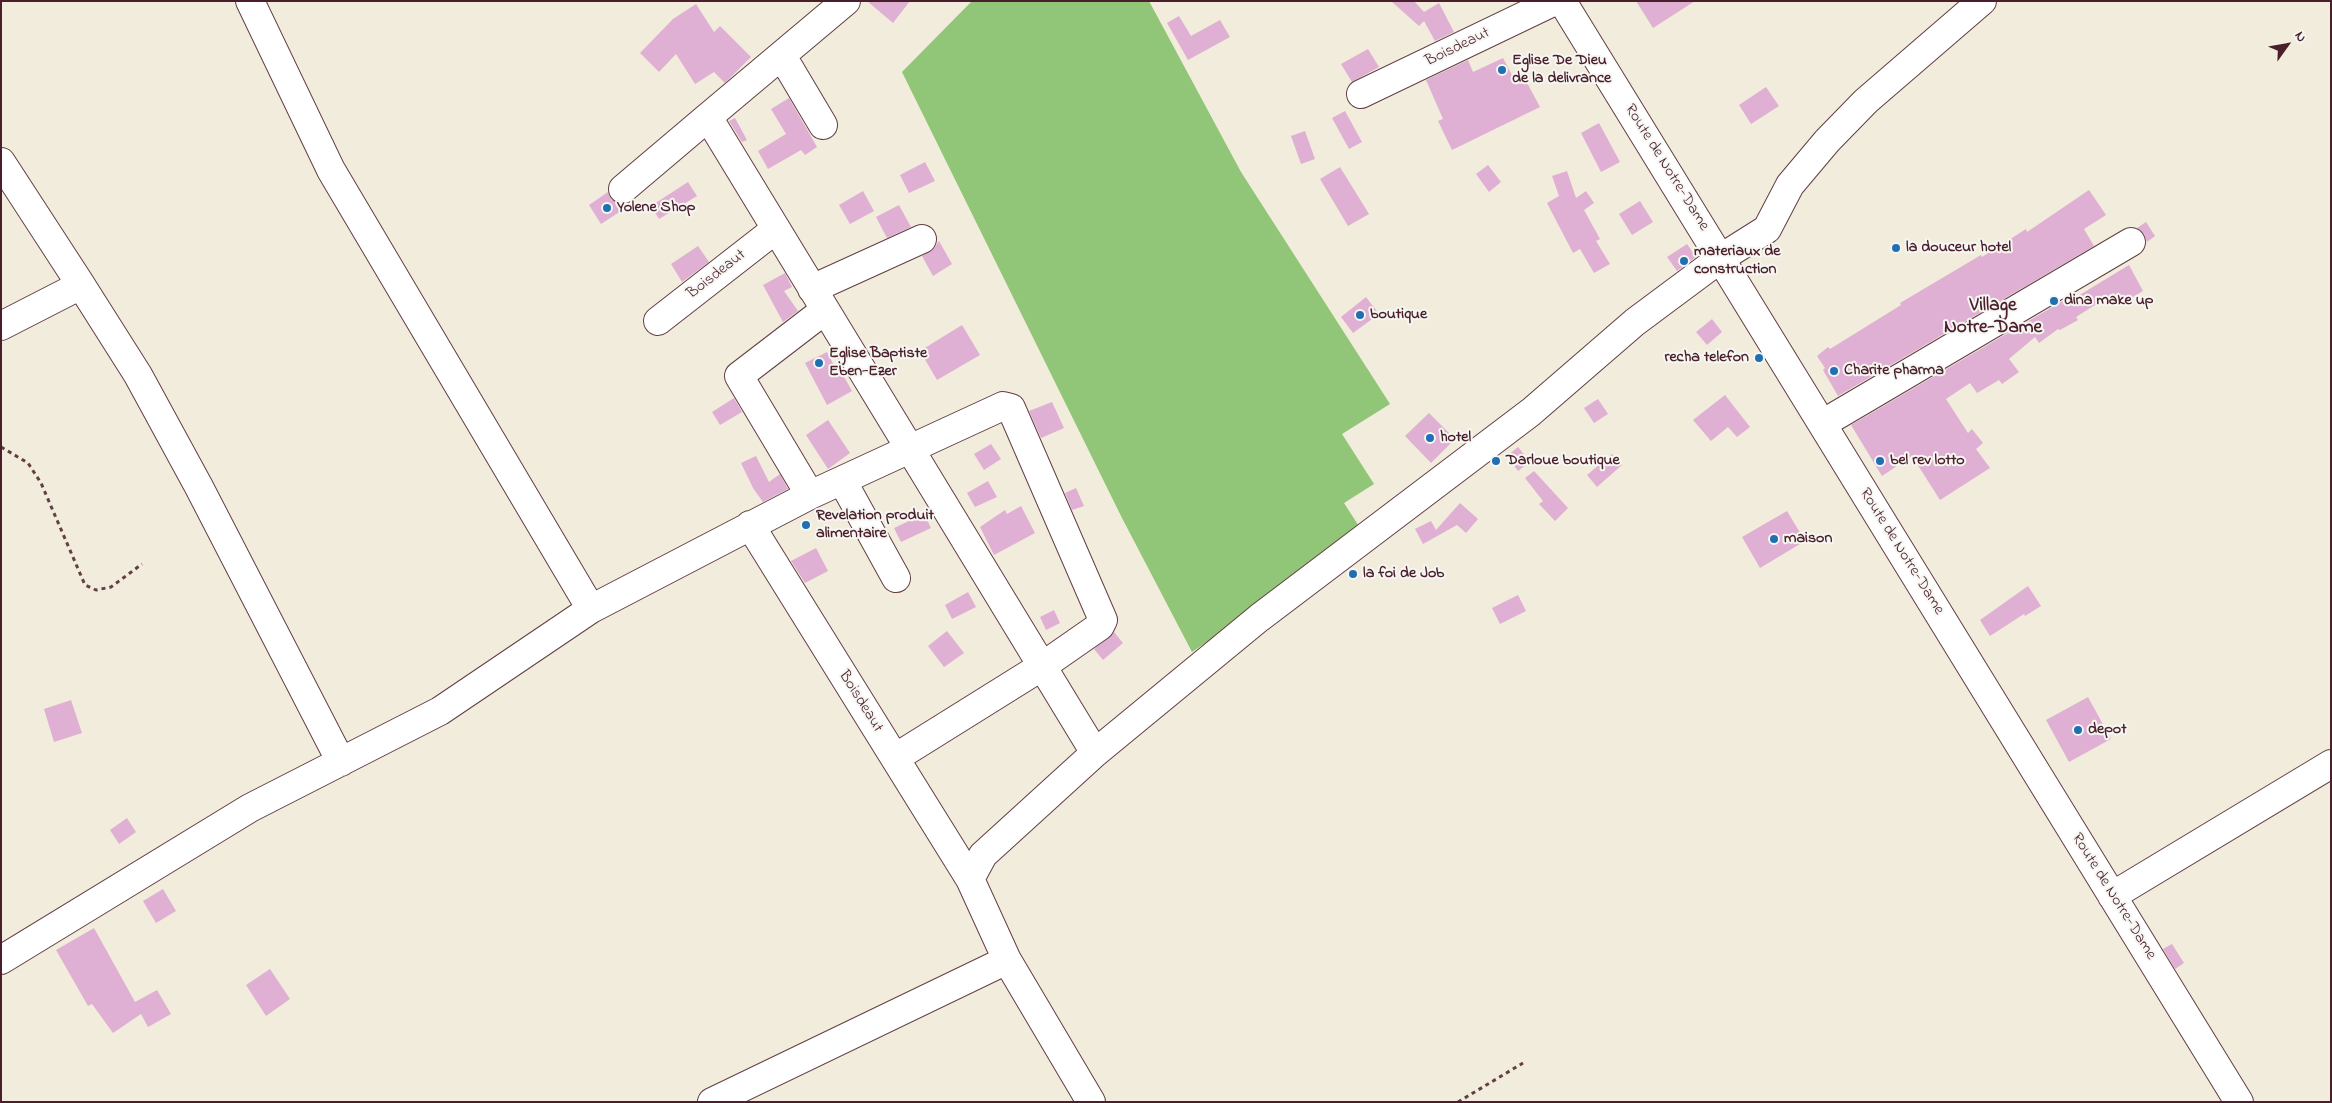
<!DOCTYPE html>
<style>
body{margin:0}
#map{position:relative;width:2332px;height:1103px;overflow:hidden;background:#f1ecdb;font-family:"Indie Flower",sans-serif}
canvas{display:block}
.frame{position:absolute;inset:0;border:2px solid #4a1f2b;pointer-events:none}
.north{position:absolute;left:2262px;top:20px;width:50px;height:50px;-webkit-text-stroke:4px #f6f6f2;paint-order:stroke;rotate:58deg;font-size:14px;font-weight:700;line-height:20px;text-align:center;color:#4a1f2b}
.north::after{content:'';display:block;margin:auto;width:18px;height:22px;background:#4a1f2b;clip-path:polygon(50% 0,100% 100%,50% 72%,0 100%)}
</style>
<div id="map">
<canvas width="2332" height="1103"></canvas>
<div class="frame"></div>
<div class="north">N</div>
</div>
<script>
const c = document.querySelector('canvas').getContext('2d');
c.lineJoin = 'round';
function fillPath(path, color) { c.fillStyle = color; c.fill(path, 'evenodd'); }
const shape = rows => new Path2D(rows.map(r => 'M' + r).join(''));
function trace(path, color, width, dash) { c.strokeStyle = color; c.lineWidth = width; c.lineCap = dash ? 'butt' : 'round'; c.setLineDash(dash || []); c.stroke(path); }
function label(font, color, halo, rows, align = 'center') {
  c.font = font + ' "Indie Flower",sans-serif'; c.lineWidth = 4; c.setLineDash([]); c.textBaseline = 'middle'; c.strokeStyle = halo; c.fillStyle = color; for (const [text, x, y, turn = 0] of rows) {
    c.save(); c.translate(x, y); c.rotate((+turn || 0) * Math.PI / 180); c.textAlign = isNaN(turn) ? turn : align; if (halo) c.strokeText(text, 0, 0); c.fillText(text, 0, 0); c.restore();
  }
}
const green = shape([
 [972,1,1149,1,1241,172,1390,404,1342,434,1374,484,1344,503,1364,534,1192,652,1122,518,902,72]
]);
const building = shape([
 [867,1,910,1,893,23],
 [1391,1,1414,1,1424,12,1439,3,1454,32,1435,41,1424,21,1419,26],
 [1636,1,1695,1,1653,28],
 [696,4,714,32,720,26,751,57,725,83,714,72,695,84,676,54,659,72,640,53,673,19],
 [1179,16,1191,36,1220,20,1230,37,1188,60,1167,23],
 [1368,49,1379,67,1352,82,1341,64],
 [1503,58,1516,83,1525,79,1540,107,1452,150,1438,121,1443,119,1426,80,1468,60,1473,72],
 [1766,87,1779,106,1751,124,1739,105],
 [789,98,817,147,805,155,801,150,768,169,758,151,786,134,771,109],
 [1345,111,1362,142,1349,149,1332,118],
 [735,118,747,140,742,142,729,121],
 [1599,123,1620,162,1601,172,1581,133],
 [1305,131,1315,159,1301,164,1291,136],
 [925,162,935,181,909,193,900,175],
 [1488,165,1501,182,1489,192,1476,174],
 [1340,167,1369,214,1348,226,1320,179],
 [1567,171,1576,198,1586,191,1594,203,1584,210,1600,239,1596,241,1610,264,1594,273,1580,249,1573,253,1547,203,1559,196,1552,176],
 [688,182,697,196,659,219,651,206],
 [2089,190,2106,215,2084,229,2094,246,1838,396,1823,370,1825,368,1817,356,1828,347,1830,349,1901,305,1900,303,1981,255,1982,257,2026,229,2027,232],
 [863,191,874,211,850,224,839,205],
 [608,192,611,199,621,204,624,209,601,224,589,205],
 [1640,201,1653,222,1632,235,1619,214],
 [899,205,911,227,887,238,876,217],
 [2146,222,2155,236,2147,242,2144,234,2137,228],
 [939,241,952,264,933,276,922,256,934,248],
 [1687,244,1696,257,1677,271,1667,257],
 [698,246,709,262,682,282,671,264],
 [2129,265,2143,291,2121,304,2114,293,2076,317,2078,320,2060,330,2058,329,2039,343,2035,337,2009,359,2019,372,2002,384,1999,380,1977,393,1970,383,1946,399,1968,433,1972,429,1983,443,1976,449,1990,468,1940,500,1912,456,1882,476,1851,425,2066,299,2068,302],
 [785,273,792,287,784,291,798,311,783,322,763,285],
 [1366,297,1379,314,1353,333,1341,317],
 [1712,319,1722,332,1707,345,1696,332],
 [962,325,980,355,937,380,920,351],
 [827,352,839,375,842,373,852,391,827,405,805,363],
 [1725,395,1750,427,1737,437,1728,427,1711,441,1693,420],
 [734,398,742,412,720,425,712,412],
 [1598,399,1608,414,1594,423,1584,408],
 [1052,402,1064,428,1041,438,1029,411],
 [1429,413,1455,439,1431,463,1405,436],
 [828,420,850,453,828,469,806,435],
 [991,444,1001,459,984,470,974,454],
 [1518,447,1530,462,1518,471,1507,456],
 [1612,454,1622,465,1597,487,1587,475],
 [756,456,769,482,780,474,788,489,763,502,753,488,741,463],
 [1534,471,1568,508,1555,521,1539,504,1543,501,1525,478],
 [988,481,997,497,975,507,967,493],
 [1076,488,1084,506,1072,510,1065,493],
 [1460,503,1478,519,1466,533,1457,525,1423,544,1415,529,1431,521,1436,530],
 [1021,506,1035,533,994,555,980,527,1005,510,1007,514],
 [1787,511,1805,541,1760,568,1742,537],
 [924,514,931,528,901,542,894,528],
 [816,548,828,571,805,583,791,561],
 [2028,586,2041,606,2025,616,2024,614,1990,636,1980,620],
 [968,592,976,607,952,619,945,605],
 [1518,595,1526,611,1500,624,1492,608],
 [1054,610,1060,623,1046,630,1040,617],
 [947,631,964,653,944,667,928,646],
 [1114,632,1123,643,1103,660,1094,649],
 [2088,697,2111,739,2069,762,2046,720],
 [71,700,82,733,54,742,44,709],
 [127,818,136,832,119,844,110,830],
 [163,889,176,911,156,923,143,901],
 [94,928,135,1002,157,990,171,1014,148,1027,141,1014,113,1033,92,1004,88,1006,56,950],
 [2172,944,2184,963,2175,969,2163,949],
 [270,969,290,999,266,1016,246,985]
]);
const path = shape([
 [1,447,28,463,41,483,85,585,96,590,111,587,142,564],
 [1458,1102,1523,1063]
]);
const minor = shape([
 [250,1,331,170,591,609],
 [846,1,708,117,1095,753],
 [1562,1,2239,1102],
 [782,56,823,125],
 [1361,94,1555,1],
 [1,162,81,285,1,326],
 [623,189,708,117],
 [81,285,138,375,199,487,341,762],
 [812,289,922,239],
 [658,321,776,229],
 [1822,424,2131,242],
 [843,482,896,578],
 [810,495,739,376,825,310],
 [750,525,970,879,1007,960,1091,1102],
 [970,879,983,855,1095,753,1259,618,1531,412,1635,322,1721,258,1767,229,1790,185,1827,141,1866,101,1982,1],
 [2112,896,2331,764],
 [1,960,250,808,440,711,591,609,810,495,1003,406,1011,408,1103,620,1100,626,1044,665,895,758],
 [712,1102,1007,960]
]);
const markers = [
 [1502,70,5,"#1f6fb2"],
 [607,208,5,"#1f6fb2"],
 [1896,248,5,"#1f6fb2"],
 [1684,261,5,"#1f6fb2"],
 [2054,301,5,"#1f6fb2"],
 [1360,315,5,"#1f6fb2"],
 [1759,358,5,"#1f6fb2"],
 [819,363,5,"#1f6fb2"],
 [1834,371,5,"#1f6fb2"],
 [1430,438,5,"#1f6fb2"],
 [1496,461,5,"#1f6fb2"],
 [1880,461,5,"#1f6fb2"],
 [806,525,5,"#1f6fb2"],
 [1774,539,5,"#1f6fb2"],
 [1353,574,5,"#1f6fb2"],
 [2078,730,5,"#1f6fb2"]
];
const streetNames = [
 ["Boisdeaut",1458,48,-26],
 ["Route de Notre-Dame",1666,168,58],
 ["Boisdeaut",717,275,-38],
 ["Route de Notre-Dame",1901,552,58],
 ["Boisdeaut",860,702,58],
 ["Route de Notre-Dame",2113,897,58]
];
const poiNames = [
 ["Eglise De Dieu",1512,61],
 ["de la delivrance",1512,79],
 ["Yolene Shop",617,208],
 ["la douceur hotel",1906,248],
 ["materiaux de",1694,252],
 ["construction",1694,270],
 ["dina make up",2064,301],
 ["boutique",1370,315],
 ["Eglise Baptiste",829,354],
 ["Eben-Ezer",829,372],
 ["recha telefon",1749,358,"right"],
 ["Charite pharma",1844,371],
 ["hotel",1440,438],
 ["Darloue boutique",1506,461],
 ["bel rev lotto",1890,461],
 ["Revelation produit",816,516],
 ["alimentaire",816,534],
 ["maison",1784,539],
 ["la foi de Job",1363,574],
 ["depot",2088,730]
];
const quarterNames = [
 ["Village",1993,307],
 ["Notre-Dame",1993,329]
];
fillPath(green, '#91c577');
fillPath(building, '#dfb0d3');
trace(minor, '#633e45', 30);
trace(path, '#633e45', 3, [4, 4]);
trace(minor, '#fff', 28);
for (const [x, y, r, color] of markers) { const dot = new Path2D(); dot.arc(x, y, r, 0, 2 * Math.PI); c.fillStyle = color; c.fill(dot); trace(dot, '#f6f6f2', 2); }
label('16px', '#4a1f2b', '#f6f6f2', streetNames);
label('bold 16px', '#4a1f2b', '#f6f6f2', poiNames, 'left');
label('bold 19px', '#4a1f2b', '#f6f6f2', quarterNames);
</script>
